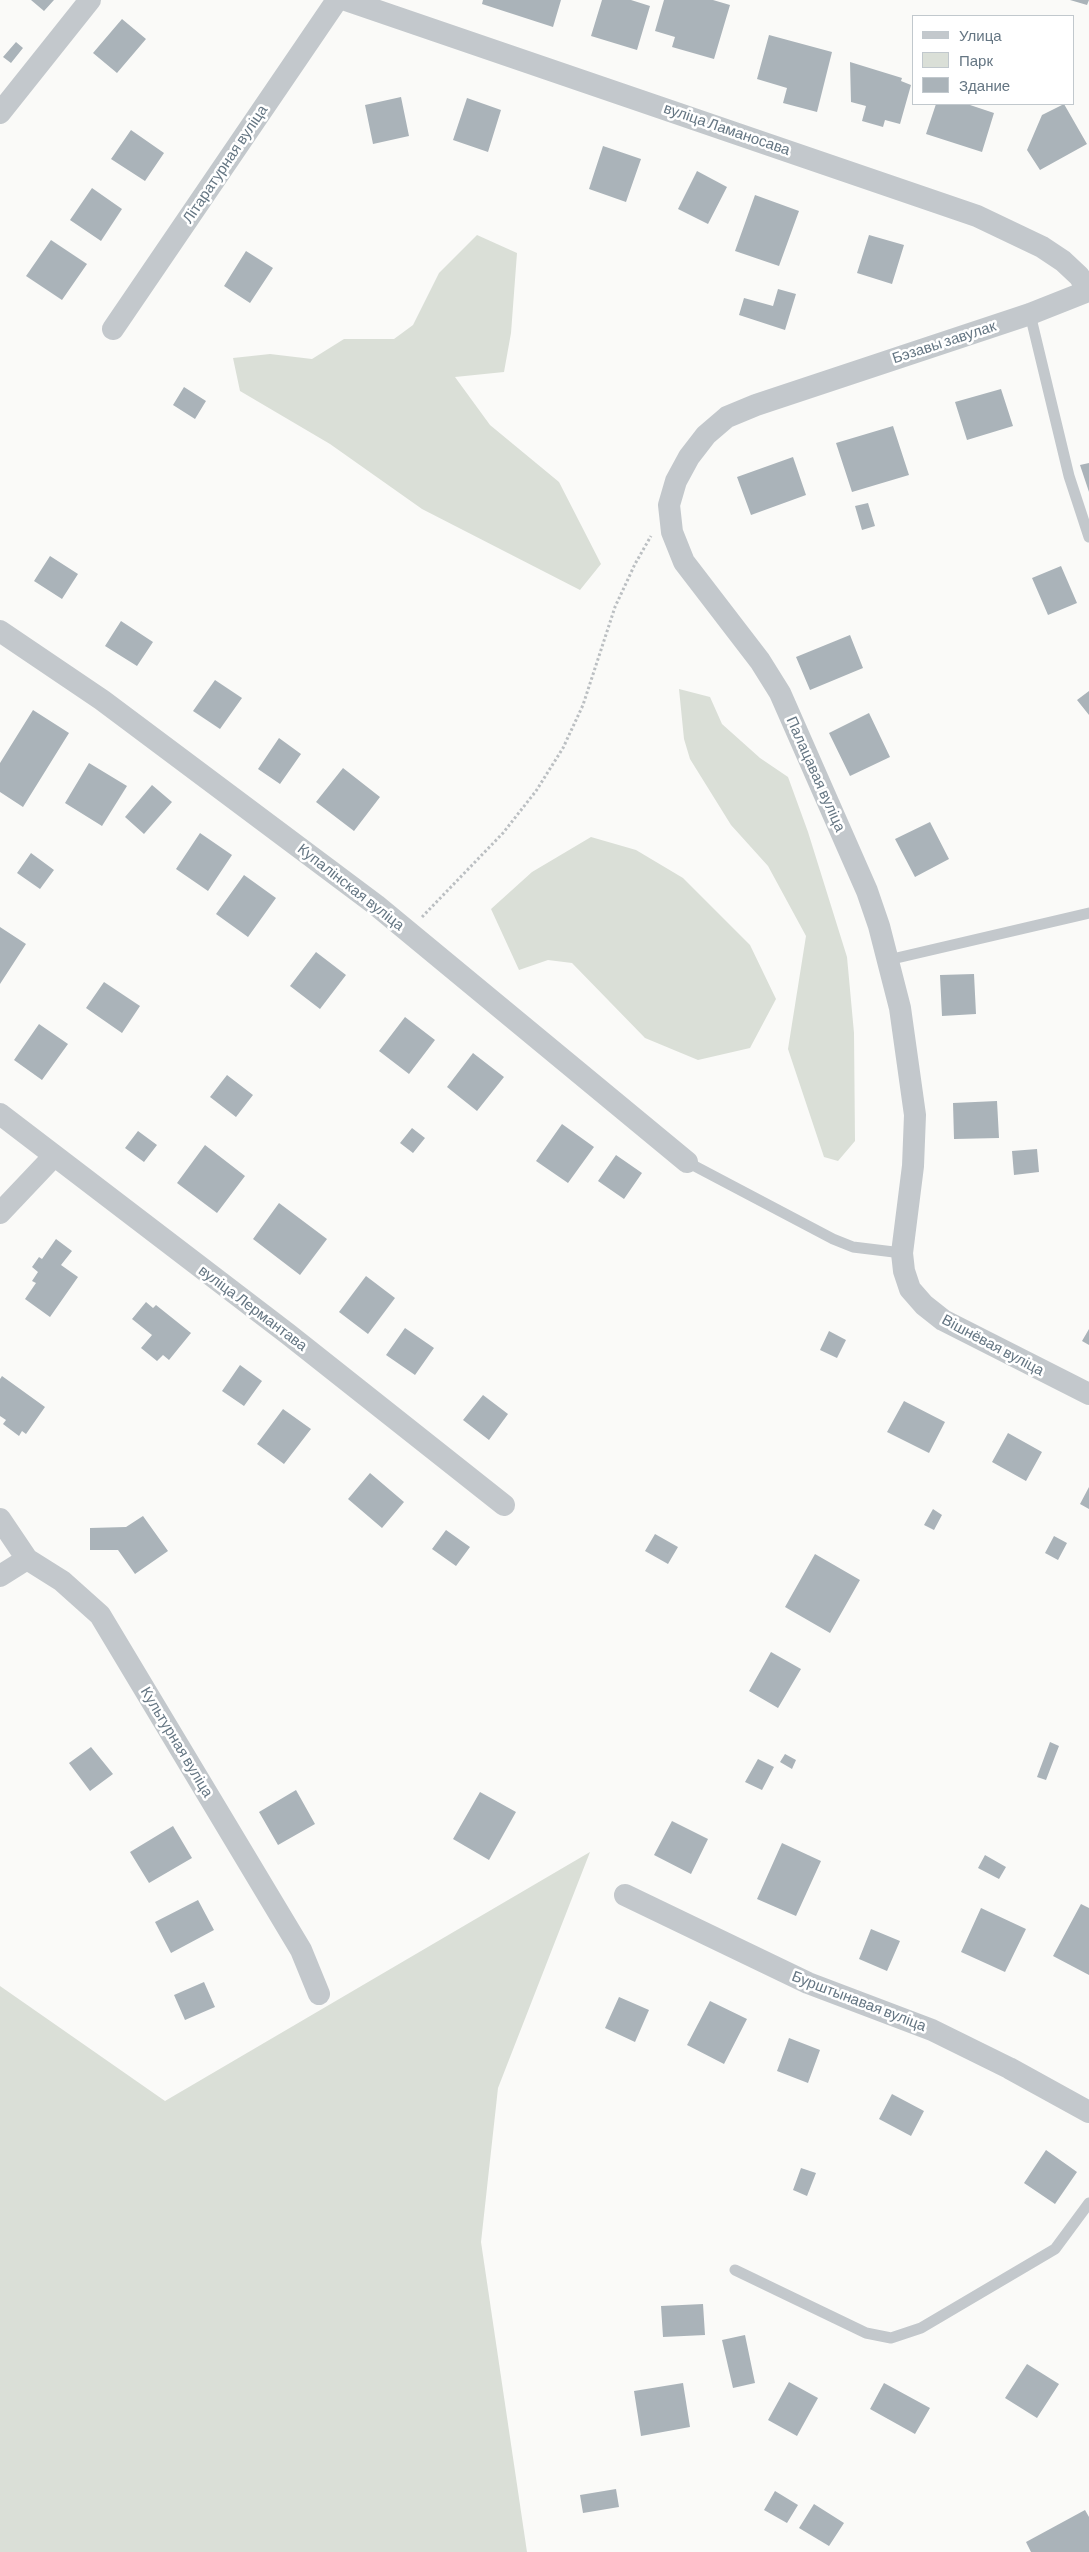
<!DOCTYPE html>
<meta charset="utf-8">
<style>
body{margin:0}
#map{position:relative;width:1089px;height:2552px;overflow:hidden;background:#fafaf8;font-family:Barlow,sans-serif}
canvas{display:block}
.legend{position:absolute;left:912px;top:15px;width:162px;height:90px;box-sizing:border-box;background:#fff;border:1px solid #c1c8cd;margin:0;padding:6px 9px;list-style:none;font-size:15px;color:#657683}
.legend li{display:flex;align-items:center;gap:10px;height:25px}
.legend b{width:25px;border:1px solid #c1c8cd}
</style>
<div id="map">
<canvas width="1089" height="2552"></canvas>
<ul class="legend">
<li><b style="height:6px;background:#c3c8cc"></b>Улица</li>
<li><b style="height:14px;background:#dadfd7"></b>Парк</li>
<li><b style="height:14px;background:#aab3b9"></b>Здание</li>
</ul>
</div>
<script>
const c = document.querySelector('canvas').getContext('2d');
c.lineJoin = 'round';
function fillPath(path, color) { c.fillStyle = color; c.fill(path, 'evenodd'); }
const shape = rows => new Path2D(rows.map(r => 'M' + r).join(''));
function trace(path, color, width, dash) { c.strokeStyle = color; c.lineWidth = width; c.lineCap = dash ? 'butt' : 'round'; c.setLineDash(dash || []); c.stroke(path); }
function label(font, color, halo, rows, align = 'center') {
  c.font = font + ' Barlow,sans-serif'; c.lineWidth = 5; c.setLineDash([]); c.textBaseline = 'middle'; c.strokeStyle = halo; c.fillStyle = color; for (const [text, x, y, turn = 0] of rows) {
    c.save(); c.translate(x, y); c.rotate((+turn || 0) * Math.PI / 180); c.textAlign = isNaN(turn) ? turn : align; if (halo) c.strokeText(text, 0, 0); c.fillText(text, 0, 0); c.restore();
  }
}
const green = shape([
 [477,235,517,253,511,333,504,372,455,377,490,425,559,482,601,564,580,590,422,509,330,444,240,391,233,358,270,354,312,359,344,339,394,339,413,325,439,273],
 [679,689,710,697,722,724,760,758,788,777,808,832,847,957,854,1033,855,1141,838,1161,824,1157,788,1049,806,936,768,866,731,825,690,759,684,739],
 [591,837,636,850,683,878,750,945,776,999,750,1048,698,1060,645,1038,572,963,548,960,519,970,491,909,532,872],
 [590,1852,498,2088,481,2242,527,2552,0,2552,0,1986,165,2101]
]);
const building = shape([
 [31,0,54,0,44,11],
 [483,0,561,0,553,27,482,4],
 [602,0,631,0,650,6,637,50,591,36],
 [664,0,713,0,730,5,714,59,672,47,675,37,655,31],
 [1070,0,1089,0,1087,5],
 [122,19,146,39,117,73,93,53],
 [769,35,832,52,817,112,783,103,787,88,757,79],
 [16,42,23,48,11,63,3,57],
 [850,62,902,78,901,81,911,85,900,124,885,120,883,127,862,121,866,106,851,102],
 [401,97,409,136,373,144,365,105],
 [467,98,501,110,488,152,453,140],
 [936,104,967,104,994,113,982,152,926,134],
 [1064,104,1087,144,1040,170,1027,150,1042,115],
 [131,130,164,153,145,181,111,159],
 [603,146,641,159,626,202,589,189],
 [697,171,727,187,708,224,678,209],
 [92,188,122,209,101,241,70,220],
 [755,195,799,211,779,266,735,251],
 [869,235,904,245,892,284,857,273],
 [51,240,87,264,62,300,26,276],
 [246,251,273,268,250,303,224,286],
 [778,289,796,294,785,330,739,315,744,298,773,306],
 [184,387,206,401,195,419,173,405],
 [1001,389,1013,426,967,440,955,402],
 [893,426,909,475,852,492,836,443],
 [793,457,806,495,751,515,737,477],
 [1089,463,1089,492,1080,465],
 [868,503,875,526,862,530,855,506],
 [50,556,78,574,62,599,34,581],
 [1061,566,1077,603,1048,615,1032,578],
 [121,621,153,642,137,666,105,646],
 [850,635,863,668,810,690,796,657],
 [215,680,242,698,220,729,193,711],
 [1089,691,1089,715,1077,700],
 [33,710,69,733,23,807,0,792,0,763],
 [869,713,890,757,850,776,829,733],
 [279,738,301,754,280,784,258,769],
 [89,763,127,786,102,826,65,803],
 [343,768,380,797,354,831,316,802],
 [152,785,172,802,144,834,125,817],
 [930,822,949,859,915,877,895,839],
 [200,833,232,855,208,891,176,869],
 [31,853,54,870,40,889,17,873],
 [244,875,276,898,248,937,216,914],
 [0,927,26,944,0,984],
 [316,952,346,975,320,1009,290,986],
 [974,974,976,1014,942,1016,940,975],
 [104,982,140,1006,122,1033,86,1008],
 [405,1017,435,1040,409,1074,379,1051],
 [39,1024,68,1044,42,1080,14,1060],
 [473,1053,504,1077,477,1111,447,1087],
 [227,1075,253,1095,236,1117,210,1097],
 [997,1101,999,1138,954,1139,953,1103],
 [562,1124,594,1147,568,1183,536,1161],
 [412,1128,425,1138,413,1153,400,1143],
 [138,1131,157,1145,144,1162,125,1148],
 [205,1145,245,1176,217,1213,177,1183],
 [1037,1149,1039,1172,1014,1175,1012,1151],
 [616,1155,642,1173,624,1199,598,1181],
 [279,1203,327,1239,300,1275,253,1239],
 [56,1239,72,1251,61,1265,78,1277,50,1317,25,1299,36,1283,32,1281,38,1272,32,1267,39,1257,42,1259],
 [366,1276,395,1298,368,1334,339,1312],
 [146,1302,153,1308,156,1305,191,1333,169,1360,163,1355,157,1361,141,1348,152,1335,132,1319],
 [405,1328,434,1348,415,1375,386,1355],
 [1089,1329,1089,1345,1082,1341],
 [829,1331,846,1340,837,1358,820,1350],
 [240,1365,262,1381,244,1406,222,1391],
 [2,1376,45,1407,26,1434,22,1431,19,1436,3,1424,6,1420,0,1416,0,1379],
 [483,1395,508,1414,489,1440,463,1420],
 [904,1401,945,1422,929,1453,887,1432],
 [283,1409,311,1429,284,1464,257,1444],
 [1008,1433,1042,1452,1026,1481,992,1462],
 [370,1473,404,1502,382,1528,348,1499],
 [1089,1487,1089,1509,1080,1504],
 [933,1509,942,1515,934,1530,924,1525],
 [143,1516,168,1551,135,1574,118,1550,90,1550,90,1528,126,1527],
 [446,1530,470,1547,456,1566,432,1549],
 [655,1534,678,1547,668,1564,645,1551],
 [1054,1536,1067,1543,1058,1560,1045,1553],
 [815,1554,860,1580,830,1633,785,1607],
 [771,1652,801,1669,778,1708,749,1691],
 [1050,1742,1059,1746,1046,1780,1037,1777],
 [91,1747,113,1774,90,1791,69,1763],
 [785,1754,796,1760,792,1769,780,1762],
 [758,1759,774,1767,762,1790,745,1782],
 [296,1790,315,1824,278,1845,259,1812],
 [480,1792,516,1812,489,1860,453,1839],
 [672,1821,708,1839,691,1874,654,1855],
 [173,1826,192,1858,149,1883,130,1852],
 [782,1843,821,1861,796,1916,757,1899],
 [985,1855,1006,1867,999,1879,978,1868],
 [198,1900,214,1930,171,1953,155,1922],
 [1081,1904,1089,1908,1089,1975,1053,1956],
 [981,1908,1026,1929,1005,1972,961,1952],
 [871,1929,900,1941,887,1971,859,1959],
 [204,1982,215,2007,185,2020,174,1995],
 [619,1997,649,2010,635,2042,605,2028],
 [710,2001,747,2019,724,2064,687,2045],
 [789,2038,820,2050,808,2083,777,2071],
 [892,2094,924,2111,911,2136,879,2119],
 [1046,2150,1077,2172,1055,2204,1024,2183],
 [801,2168,816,2173,807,2196,793,2190],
 [703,2304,705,2335,663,2337,661,2306],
 [745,2335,755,2383,733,2388,722,2340],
 [1027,2364,1059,2384,1037,2418,1005,2398],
 [789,2382,818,2398,797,2436,768,2420],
 [683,2383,690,2427,641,2436,634,2391],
 [884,2383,930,2408,915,2434,870,2409],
 [616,2489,619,2507,583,2513,580,2495],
 [775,2491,798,2505,787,2523,764,2510],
 [814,2504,844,2523,829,2546,799,2528],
 [1085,2510,1089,2517,1089,2552,1031,2552,1026,2542]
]);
const path = shape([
 [422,917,503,833,536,791,563,748,583,705,615,607,635,564,651,536]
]);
const service = shape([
 [1030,314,1069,476,1089,537],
 [888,960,1089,913],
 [687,1162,833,1239,853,1247,902,1253],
 [735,2270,866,2333,891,2338,921,2328,1055,2249,1089,2203]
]);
const minor = shape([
 [346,0,977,216,1042,247,1063,261,1079,276,1089,291],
 [0,113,90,0],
 [1088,291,1030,314,756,405,727,417,706,435,689,457,676,481,669,505,672,532,684,562,760,661,780,693,867,891,879,926,900,1008,915,1115,913,1166,902,1253,904,1271,910,1289,924,1305,943,1320,1089,1394],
 [113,329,337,0],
 [0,631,102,700,376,905,687,1162],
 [0,1114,288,1334,504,1505],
 [0,1213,54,1156],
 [0,1519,27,1559,62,1581,100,1615,301,1950,319,1994],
 [0,1576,27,1559],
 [625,1895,808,1983,932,2030,1009,2068,1089,2112]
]);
const streetNames = [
 ["вуліца Ламаносава",727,129,19],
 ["Літаратурная вуліца",225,164,-56],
 ["Бэзавы завулак",944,342,-18],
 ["Палацавая вуліца",816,774,66],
 ["Купалінская вуліца",351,887,38],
 ["вуліца Лермантава",253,1308,37],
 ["Вішнёвая вуліца",993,1345,28],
 ["Культурная вуліца",177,1742,59],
 ["Бурштынавая вуліца",859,2001,21]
];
fillPath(green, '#dadfd7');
fillPath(building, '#aab3b9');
trace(path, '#bbbfc2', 3, [2.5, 2.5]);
trace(service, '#c3c8cc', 11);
trace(minor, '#c3c8cc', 22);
label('15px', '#657683', '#fff', streetNames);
</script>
